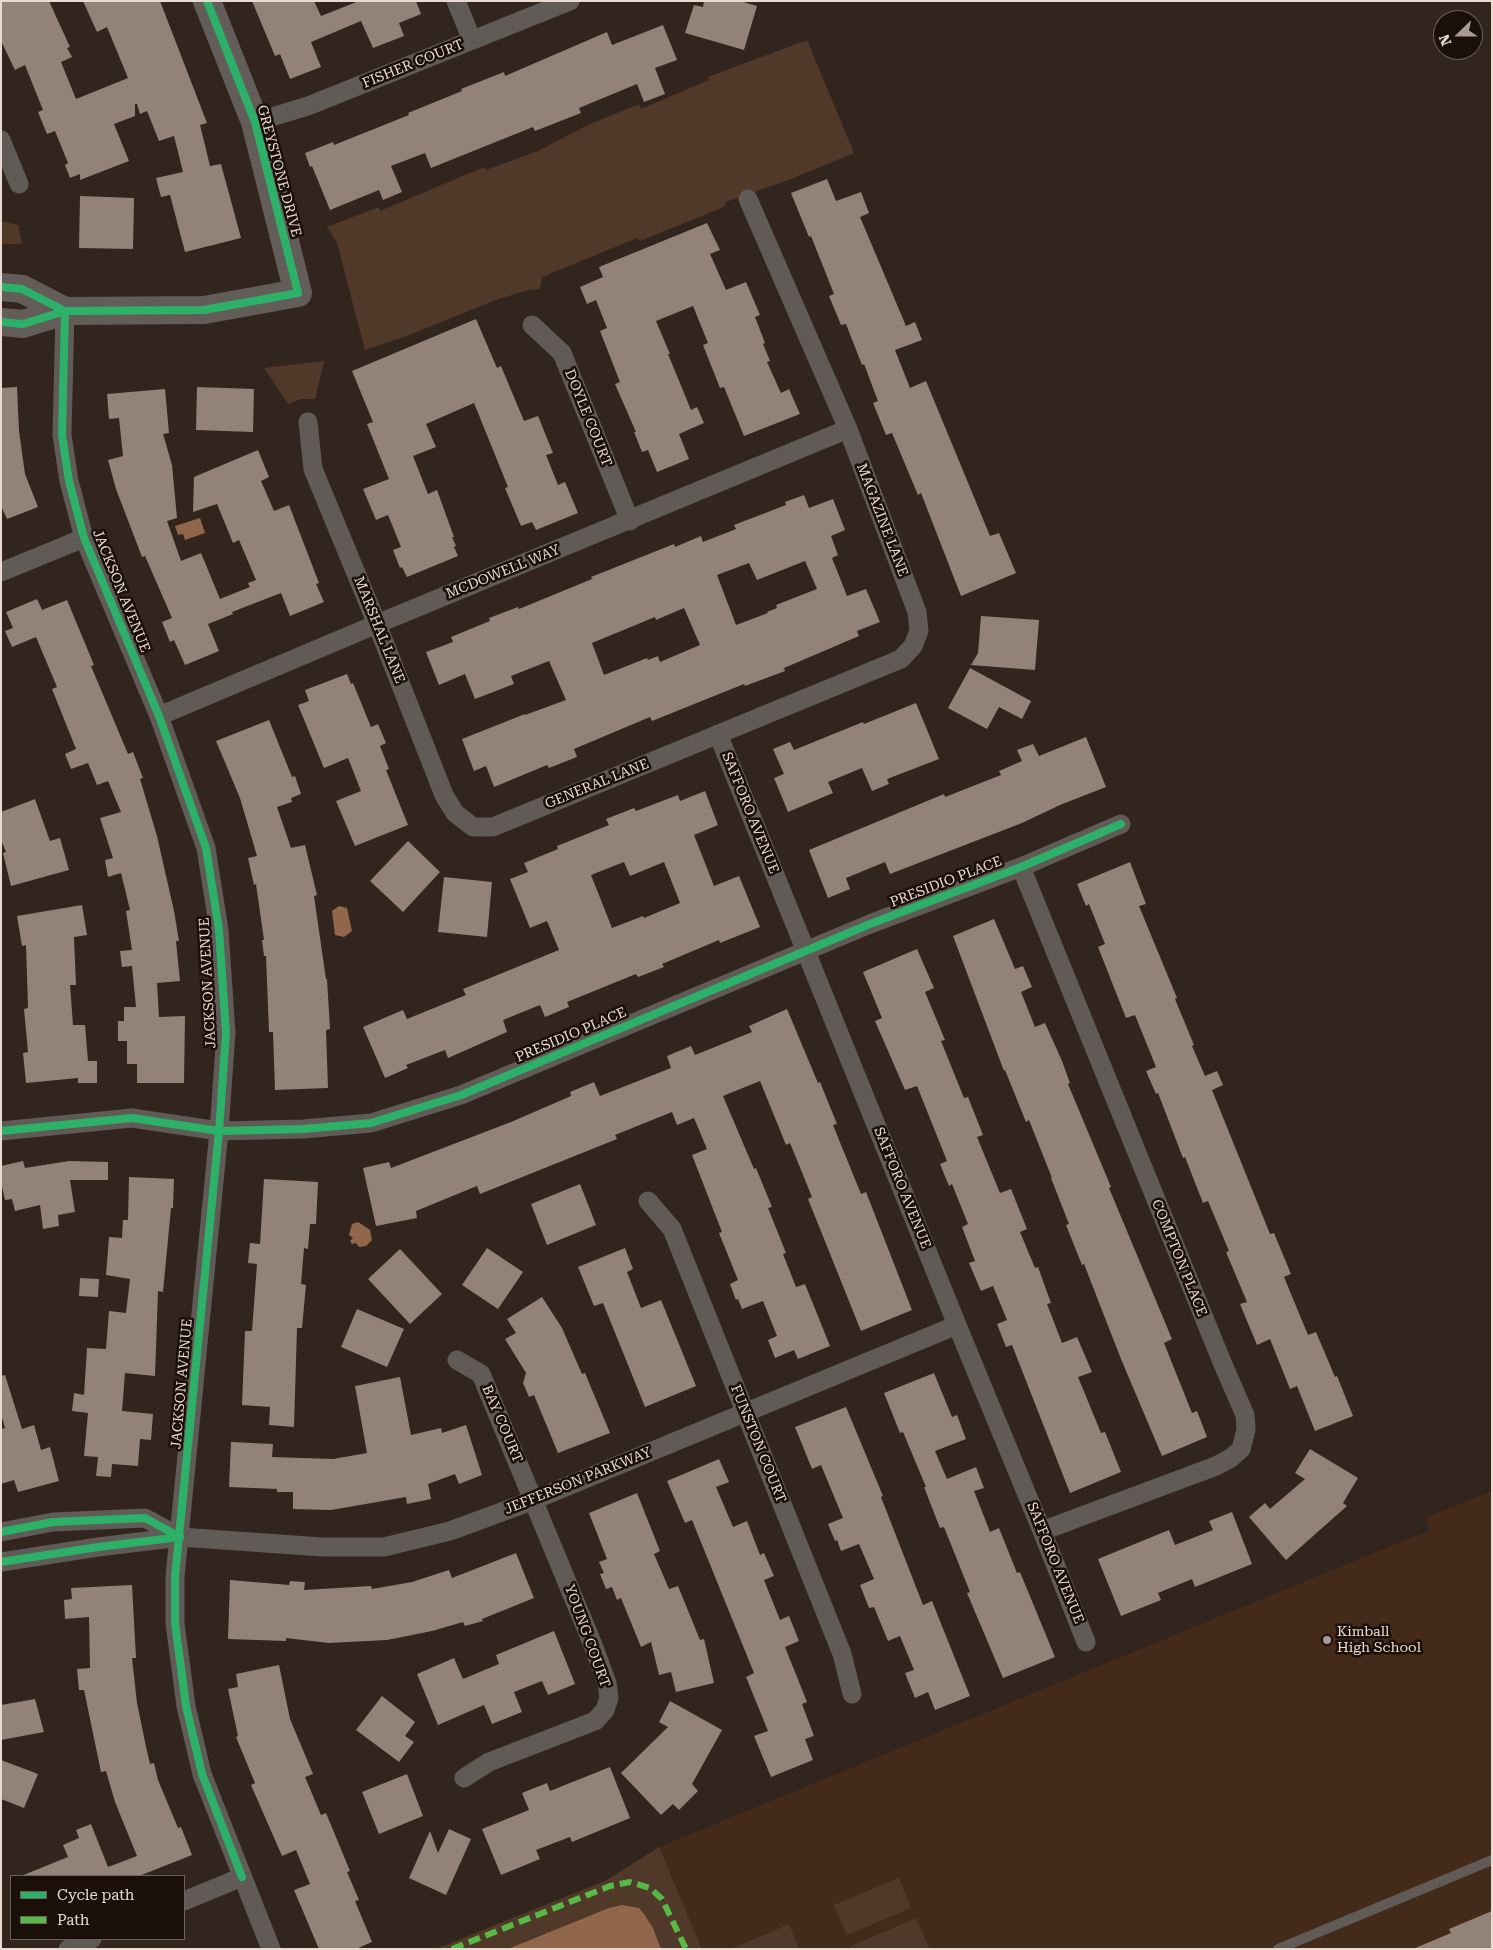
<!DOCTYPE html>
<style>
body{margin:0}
#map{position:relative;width:1493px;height:1950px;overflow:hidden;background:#32251d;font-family:"Roboto Serif",serif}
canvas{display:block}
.frame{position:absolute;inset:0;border:2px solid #eadbd2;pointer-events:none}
.legend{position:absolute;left:10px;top:1875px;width:175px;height:65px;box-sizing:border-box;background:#1a1009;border:1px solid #6d6159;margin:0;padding:6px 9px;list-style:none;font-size:15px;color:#eadbd2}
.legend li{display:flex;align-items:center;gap:10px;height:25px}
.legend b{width:25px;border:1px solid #6d6159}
.north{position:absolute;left:1433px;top:10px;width:50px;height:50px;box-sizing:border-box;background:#1a1009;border:1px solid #6d6159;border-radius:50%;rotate:248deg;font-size:14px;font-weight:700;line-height:20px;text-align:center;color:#eadbd2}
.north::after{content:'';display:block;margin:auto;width:18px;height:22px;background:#aa9b93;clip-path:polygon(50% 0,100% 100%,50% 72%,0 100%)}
</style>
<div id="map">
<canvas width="1493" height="1950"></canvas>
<div class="frame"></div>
<ul class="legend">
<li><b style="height:6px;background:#2db169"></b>Cycle path</li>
<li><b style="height:6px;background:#58b947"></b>Path</li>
</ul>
<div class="north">N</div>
</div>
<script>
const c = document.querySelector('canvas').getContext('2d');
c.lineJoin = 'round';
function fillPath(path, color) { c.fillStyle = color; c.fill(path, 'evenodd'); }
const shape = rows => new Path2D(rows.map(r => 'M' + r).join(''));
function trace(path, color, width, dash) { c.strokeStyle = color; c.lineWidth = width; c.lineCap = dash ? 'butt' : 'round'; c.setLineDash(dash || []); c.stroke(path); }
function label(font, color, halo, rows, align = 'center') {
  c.font = font + ' "Roboto Serif",serif'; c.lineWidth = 5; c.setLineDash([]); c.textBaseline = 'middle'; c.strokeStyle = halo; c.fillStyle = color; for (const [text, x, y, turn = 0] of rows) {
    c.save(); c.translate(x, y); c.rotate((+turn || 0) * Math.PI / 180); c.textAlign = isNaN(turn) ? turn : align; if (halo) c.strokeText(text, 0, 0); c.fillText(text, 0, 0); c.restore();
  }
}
const built = shape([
 [1492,1491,1492,1949,702,1949,659,1847,1430,1530,1425,1518]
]);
const green = shape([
 [807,40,854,153,791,179,726,202,724,207,640,241,637,238,542,277,540,289,528,290,493,301,407,336,365,350,337,243,327,227,379,207,380,211,484,167,486,170,538,151,588,125,639,104,641,109,709,80,708,77],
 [1,221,18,225,22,244,1,244],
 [324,361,315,399,301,399,288,404,264,368],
 [659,1847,702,1949,436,1949,607,1880],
 [899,1878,911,1908,847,1935,834,1905],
 [916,1918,929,1948,853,1949,851,1946],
 [789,1924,799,1949,731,1949]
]);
const water = shape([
 [200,518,205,533,185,540,183,534,178,535,175,526],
 [339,906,347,908,352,931,344,937,335,935,332,911],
 [358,1222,370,1230,372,1240,366,1246,359,1247,356,1243,352,1244,350,1241,353,1238,349,1235,351,1228,352,1224],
 [622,1905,639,1908,644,1914,653,1928,661,1949,508,1949,609,1908]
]);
const building = shape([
 [1,1,49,1,70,47,67,48,72,57,61,62,76,99,128,78,107,27,97,32,83,1,160,1,207,123,200,125,210,166,221,164,241,238,185,252,170,195,161,197,156,178,183,172,174,136,159,141,147,111,140,114,137,104,135,104,135,116,114,124,129,161,80,180,80,174,70,178,65,165,68,163,55,131,47,134,38,112,43,110,25,65,15,70,1,41],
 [252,1,314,1,321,16,359,1,416,1,421,14,399,23,404,36,373,48,361,21,311,42,321,67,290,79,280,54,275,56],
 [704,1,740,1,757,6,744,50,685,33,694,5,703,7],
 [663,25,677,60,655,68,665,94,644,102,637,84,579,108,581,113,535,131,533,127,431,168,425,153,391,166,402,192,383,200,379,190,330,210,312,166,310,167,305,153,333,142,334,145,409,115,408,113,462,91,461,89,504,72,505,76,607,32,612,45],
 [827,179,836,201,861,192,869,213,860,217,906,326,915,322,922,340,895,350,910,388,926,381,990,536,999,533,1016,573,961,596,921,493,918,495,892,433,886,435,873,403,878,401,864,364,862,365,846,324,841,325,829,296,834,294,811,236,809,237,791,193],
 [80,196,134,198,133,249,79,248],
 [707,223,720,250,710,254,726,290,746,282,760,315,755,317,765,343,763,344,770,361,767,362,781,393,789,389,800,414,744,436,724,387,720,388,703,345,708,343,693,306,656,321,670,354,668,354,691,410,697,407,704,423,679,434,689,459,657,472,648,450,642,452,634,432,636,432,615,384,620,382,600,331,607,328,596,300,587,304,580,287,603,277,599,267],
 [476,319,497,368,501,366,524,421,538,416,553,453,546,455,558,485,565,482,578,513,536,530,532,522,521,526,505,488,508,487,474,403,426,424,436,447,413,456,428,494,437,490,454,537,452,537,456,546,454,547,458,556,407,577,402,567,400,568,393,550,401,547,388,515,376,520,363,489,389,479,367,424,373,422,352,371],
 [17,387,19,431,25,474,38,507,7,519,1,506,1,388],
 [197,387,254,389,253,432,196,430],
 [165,389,169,433,163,434,172,465,177,518,167,521,181,561,201,553,220,599,250,587,248,583,256,580,239,540,233,543,217,504,193,512,194,477,258,450,269,477,261,481,274,511,289,505,319,583,316,584,324,602,290,616,281,593,232,612,233,614,208,624,219,651,185,665,174,640,170,642,162,622,172,618,145,556,142,557,116,489,108,460,123,456,119,418,109,419,107,394],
 [804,495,809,508,833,499,845,530,831,536,838,555,832,558,847,596,866,589,880,622,857,631,859,636,784,668,785,671,745,686,744,684,652,721,650,717,574,749,577,757,549,768,547,765,494,787,486,766,474,771,462,739,525,714,525,715,566,700,549,661,511,676,514,684,475,699,465,674,439,685,426,652,453,642,451,637,490,621,489,618,518,607,519,609,592,579,591,577,674,544,675,547,701,536,703,542,736,529,734,525,786,505,785,502],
 [805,561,817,589,776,605,777,608,767,612,768,613,736,625,717,575,749,563,757,580],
 [684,608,700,645,660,662,658,656,648,660,647,658,604,675,592,643,655,617,656,620],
 [37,599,42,610,67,600,94,665,91,666,128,754,133,752,143,778,140,779,157,836,174,911,179,941,176,941,180,981,157,983,159,1017,185,1016,184,1083,137,1083,137,1064,127,1064,127,1041,118,1041,118,1021,124,1021,124,1007,136,1007,132,966,122,967,120,951,132,950,126,911,130,910,121,873,108,877,105,860,113,858,100,818,121,812,108,781,97,785,88,763,71,769,65,754,76,749,52,689,57,687,36,637,12,647,5,631,13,628,6,612],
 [981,616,1039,620,1035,670,971,665,978,653],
 [970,668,1031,701,1022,719,999,707,987,729,948,708],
 [347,674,351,684,353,683,371,727,378,724,386,743,380,746,389,769,386,770,408,825,355,846,336,801,361,791,348,758,324,768,298,705,309,701,305,690],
 [916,703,939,759,887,779,889,784,872,791,862,768,828,782,833,793,788,812,774,778,784,774,773,749,790,742,794,750,863,722,864,724],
 [269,720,292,777,295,776,301,794,291,798,292,802,277,807,291,848,305,845,317,895,314,896,326,979,327,979,330,1029,326,1030,328,1088,275,1090,273,1032,269,1032,266,956,264,956,262,940,264,940,256,884,254,885,248,858,257,856,240,798,216,741],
 [1086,737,1106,787,1060,805,1022,823,890,874,885,862,846,878,850,889,828,898,809,850,944,794,945,797,1001,775,999,771,1022,761,1017,750,1033,744,1039,756],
 [705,791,718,825,694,835,714,886,739,876,760,927,720,943,719,940,662,964,664,967,638,977,636,974,567,1002,569,1007,545,1017,540,1005,503,1020,507,1032,448,1058,445,1050,406,1065,408,1068,385,1078,363,1027,403,1010,407,1019,466,995,463,989,559,950,547,921,530,928,510,879,528,872,524,863,558,849,557,846,609,825,606,819,634,808,636,811,678,795,680,801],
 [624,862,630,876,664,862,680,903,644,918,643,916,612,928,591,875],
 [35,799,50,841,60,838,69,870,11,886,3,853,6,852,1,840,1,812],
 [408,841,440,872,403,912,370,881],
 [1130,862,1146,904,1139,906,1177,998,1175,999,1194,1045,1192,1046,1205,1076,1217,1071,1223,1085,1212,1090,1270,1234,1274,1233,1291,1274,1284,1277,1308,1335,1316,1332,1335,1377,1337,1376,1353,1416,1315,1431,1297,1386,1290,1389,1270,1339,1257,1345,1240,1304,1247,1302,1226,1252,1229,1251,1208,1201,1203,1203,1185,1157,1183,1158,1158,1093,1156,1094,1146,1071,1156,1067,1135,1015,1126,1018,1098,947,1105,944,1089,904,1086,906,1077,884],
 [444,877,492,882,487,937,438,932],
 [82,905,87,935,74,937,76,985,70,985,73,1025,85,1025,88,1061,97,1061,97,1083,78,1083,78,1078,26,1083,23,1053,28,1052,24,1009,28,1008,26,945,22,946,17,916],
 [994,919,1015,969,1023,966,1032,987,1021,992,1035,1027,1045,1023,1062,1061,1070,1083,1068,1084,1111,1187,1109,1188,1172,1339,1164,1343,1192,1413,1197,1411,1207,1437,1162,1456,1121,1359,1084,1264,1082,1265,1066,1225,1069,1224,1051,1178,1052,1178,1029,1120,1026,1122,1005,1070,1004,1071,953,936],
 [917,949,934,988,925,992,945,1040,941,1041,964,1098,968,1097,983,1135,977,1137,1000,1193,1011,1189,1027,1229,1020,1232,1035,1268,1038,1267,1051,1303,1047,1304,1062,1343,1077,1337,1092,1372,1078,1377,1101,1433,1105,1432,1121,1472,1070,1493,1012,1345,1006,1347,997,1324,1007,1320,993,1286,981,1291,969,1263,975,1261,962,1227,968,1224,952,1184,949,1186,940,1164,947,1161,917,1086,905,1090,875,1021,882,1018,863,972],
 [787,1009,818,1083,820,1082,837,1124,833,1125,861,1194,866,1192,912,1310,861,1331,808,1199,812,1197,790,1143,786,1145,760,1081,723,1096,754,1169,756,1168,772,1207,768,1208,786,1253,783,1254,796,1287,805,1284,830,1346,798,1359,794,1350,775,1358,768,1340,777,1336,763,1301,742,1309,738,1299,736,1300,730,1284,738,1280,719,1233,722,1232,692,1155,707,1149,694,1118,677,1125,672,1112,615,1135,617,1139,480,1194,477,1186,416,1211,417,1218,376,1226,363,1168,389,1162,391,1168,511,1122,571,1096,570,1092,594,1082,600,1096,671,1068,667,1056,691,1046,695,1055,752,1032,749,1026],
 [23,1161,25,1168,69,1161,108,1162,108,1180,70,1180,75,1212,58,1215,59,1226,43,1229,40,1205,15,1211,12,1199,5,1200,1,1182,1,1166],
 [129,1177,174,1179,173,1208,171,1208,163,1292,158,1291,155,1376,125,1373,122,1411,153,1414,151,1440,140,1439,138,1466,112,1464,111,1477,96,1476,98,1457,84,1456,88,1413,72,1411,74,1393,84,1395,87,1348,106,1349,109,1311,126,1313,130,1279,106,1275,109,1237,122,1238,123,1220,128,1220],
 [264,1179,318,1182,316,1224,310,1224,308,1249,304,1248,301,1284,306,1285,302,1328,297,1328,294,1427,269,1425,270,1407,242,1405,245,1331,252,1331,257,1264,248,1263,250,1243,260,1244],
 [580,1184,596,1225,547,1245,531,1204],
 [487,1248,523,1272,498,1309,462,1285],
 [625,1248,633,1269,627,1272,641,1308,661,1300,696,1386,645,1407,603,1303,594,1306,578,1267],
 [400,1249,442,1294,410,1324,368,1279],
 [80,1278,99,1279,98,1297,79,1296],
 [542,1297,562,1328,582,1374,585,1373,610,1433,558,1453,534,1395,529,1397,523,1383,526,1373,505,1339,516,1333,507,1319],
 [357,1309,404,1329,387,1367,341,1347],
 [934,1373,952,1417,957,1415,966,1439,935,1451,947,1479,976,1467,984,1488,974,1491,990,1532,999,1528,1017,1573,1020,1572,1055,1657,1003,1678,967,1593,970,1592,944,1527,940,1528,924,1487,926,1487,903,1432,900,1433,884,1393],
 [5,1375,22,1429,34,1425,41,1450,50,1447,59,1481,18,1492,14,1480,1,1484,1,1429,5,1428,1,1414,1,1376],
 [400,1377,411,1435,441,1428,442,1433,466,1425,482,1475,459,1484,455,1474,428,1484,431,1499,407,1504,406,1497,331,1510,293,1509,293,1492,277,1492,277,1489,229,1487,231,1442,273,1444,272,1457,333,1459,367,1453,355,1386],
 [846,1407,883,1496,881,1497,923,1605,932,1601,970,1696,935,1710,928,1692,915,1698,905,1673,914,1670,900,1636,888,1641,874,1607,869,1608,860,1585,874,1579,859,1544,841,1551,837,1540,835,1541,828,1524,843,1518,821,1465,812,1469,795,1427],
 [1310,1449,1358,1478,1343,1503,1347,1506,1286,1560,1249,1517,1265,1503,1270,1509,1305,1479,1295,1473],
 [719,1459,729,1482,716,1487,733,1527,747,1521,760,1555,764,1553,774,1576,764,1580,780,1620,789,1616,799,1641,785,1647,807,1702,802,1704,814,1736,805,1739,813,1760,771,1777,754,1736,768,1731,746,1677,754,1673,692,1520,685,1523,667,1481],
 [637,1493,660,1551,654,1554,669,1589,678,1586,700,1640,704,1639,714,1683,676,1692,671,1672,659,1675,651,1642,641,1647,621,1598,617,1600,612,1587,606,1589,600,1574,604,1573,599,1562,607,1559,589,1513],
 [1232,1512,1252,1564,1195,1587,1192,1579,1158,1593,1161,1600,1121,1616,1098,1559,1169,1530,1175,1545,1213,1530,1209,1521],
 [516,1553,534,1598,482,1619,483,1621,465,1626,463,1622,432,1631,387,1640,329,1643,286,1638,286,1641,228,1639,230,1580,289,1585,290,1581,305,1582,304,1590,371,1586,372,1589,412,1582,449,1570,452,1578],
 [132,1585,136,1658,132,1658,137,1703,145,1742,150,1764,154,1763,158,1780,178,1828,181,1827,192,1855,139,1876,21,1876,68,1857,63,1845,79,1838,76,1830,91,1824,108,1867,137,1856,115,1802,106,1771,101,1772,84,1690,79,1690,77,1669,90,1668,89,1617,65,1619,64,1600,72,1599,71,1588],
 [554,1631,575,1684,548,1695,542,1681,514,1692,522,1712,492,1724,484,1705,438,1725,417,1674,454,1658,463,1679,499,1664,496,1655],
 [279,1665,290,1719,313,1774,305,1777,321,1815,326,1813,350,1871,347,1872,359,1900,355,1901,372,1942,356,1949,319,1949,294,1890,310,1884,296,1850,282,1856,251,1785,255,1783,236,1737,238,1736,228,1689,238,1687,236,1674],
 [382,1696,415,1722,405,1736,414,1742,399,1762,356,1730],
 [35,1699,44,1732,1,1740,1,1705],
 [670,1701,722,1730,692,1784,698,1791,679,1810,673,1804,661,1815,621,1773,668,1727,659,1722],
 [1,1760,38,1774,24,1808,1,1799],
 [610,1767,630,1818,572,1842,570,1837,536,1850,540,1859,501,1875,482,1829,529,1810,522,1793,547,1783,550,1791],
 [407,1774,423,1816,379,1834,362,1792],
 [449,1829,471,1839,446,1895,409,1878,430,1831,438,1853],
 [1492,1911,1492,1949,1413,1949,1451,1933,1449,1929]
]);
const lane = shape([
 [1278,1949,1492,1860]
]);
const street = shape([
 [456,1,472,40],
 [255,122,308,106,570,1],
 [1,140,19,184],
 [65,311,62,435,69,481,84,538,159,716,206,848,219,930,226,1033,219,1131,175,1577,175,1623,186,1706,202,1774,271,1949],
 [532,325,562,353,630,521],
 [308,422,313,469,377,624,444,795,455,813,473,827,493,827,901,659,913,646,919,631,917,612,848,429,748,199],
 [1,572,84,538],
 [159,716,377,624,848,429],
 [718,734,957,1325,1042,1531,1086,1642],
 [1021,867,1222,1362,1245,1415,1246,1430,1241,1449,1231,1458,1216,1466,1042,1531],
 [1,1131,132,1118,219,1131,303,1129,371,1123,461,1095,870,924,1021,867,1121,824],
 [648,1201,672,1229,842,1654,852,1694],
 [457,1360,481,1374,593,1645,607,1683,609,1698,605,1710,595,1721,489,1762,464,1778],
 [1,1532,53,1522,145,1518,180,1537],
 [1,1562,98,1547,180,1537,322,1547,384,1547,450,1531,534,1500,957,1325],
 [184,1901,242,1877],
 [68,1949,92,1939]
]);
const secondary = shape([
 [1,287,22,289,65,311],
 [1,322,23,324,65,311,204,310,298,293,255,122,207,1]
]);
const quiet = shape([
 [452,1949,610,1886,630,1882,650,1888,662,1899,686,1949]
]);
const cycleway = shape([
 [1,287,22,289,65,311],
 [65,311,62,435,69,481,84,538,159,716,206,848,219,930,226,1033,219,1131,175,1577,175,1623,186,1706,202,1774,242,1877],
 [1,322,23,324,65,311,204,310,298,293,255,122,207,1],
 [1,1131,132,1118,219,1131,303,1129,371,1123,461,1095,870,924,1021,867,1121,824],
 [1,1532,53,1522,145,1518,180,1537],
 [1,1562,98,1547,180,1537]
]);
const markers = [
 [1327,1640,5,"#aa9b93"]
];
const streetNames = [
 ["FISHER COURT",413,64,-22],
 ["GREYSTONE DRIVE",279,171,75],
 ["DOYLE COURT",588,418,68],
 ["MAGAZINE LANE",882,520,69],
 ["MCDOWELL WAY",503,572,-22],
 ["JACKSON AVENUE",121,591,68],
 ["MARSHAL LANE",379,630,68],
 ["GENERAL LANE",597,784,-22],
 ["SAFFORO AVENUE",750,813,68],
 ["PRESIDIO PLACE",946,882,-21],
 ["JACKSON AVENUE",208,983,-93],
 ["PRESIDIO PLACE",571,1035,-23],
 ["SAFFORO AVENUE",902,1188,68],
 ["COMPTON PLACE",1179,1258,68],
 ["JACKSON AVENUE",182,1384,-85],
 ["BAY COURT",502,1424,67],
 ["FUNSTON COURT",758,1444,68],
 ["JEFFERSON PARKWAY",578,1481,-22],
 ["SAFFORO AVENUE",1055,1563,68],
 ["YOUNG COURT",587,1636,70]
];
const poiNames = [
 ["Kimball",1337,1632],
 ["High School",1337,1648]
];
fillPath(built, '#442a19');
fillPath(green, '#513929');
fillPath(water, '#90674b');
fillPath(building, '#928278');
trace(lane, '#605b56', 10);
trace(street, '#605b56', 19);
trace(secondary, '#635d59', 28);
trace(quiet, '#58b947', 6, [12, 6]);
trace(cycleway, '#2db169', 8);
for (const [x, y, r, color] of markers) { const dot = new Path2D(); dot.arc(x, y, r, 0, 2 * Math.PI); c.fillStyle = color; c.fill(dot); trace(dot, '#1a1009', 2); }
label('14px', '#eadbd2', '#1a1009', streetNames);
label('14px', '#eadbd2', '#1a1009', poiNames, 'left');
</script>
